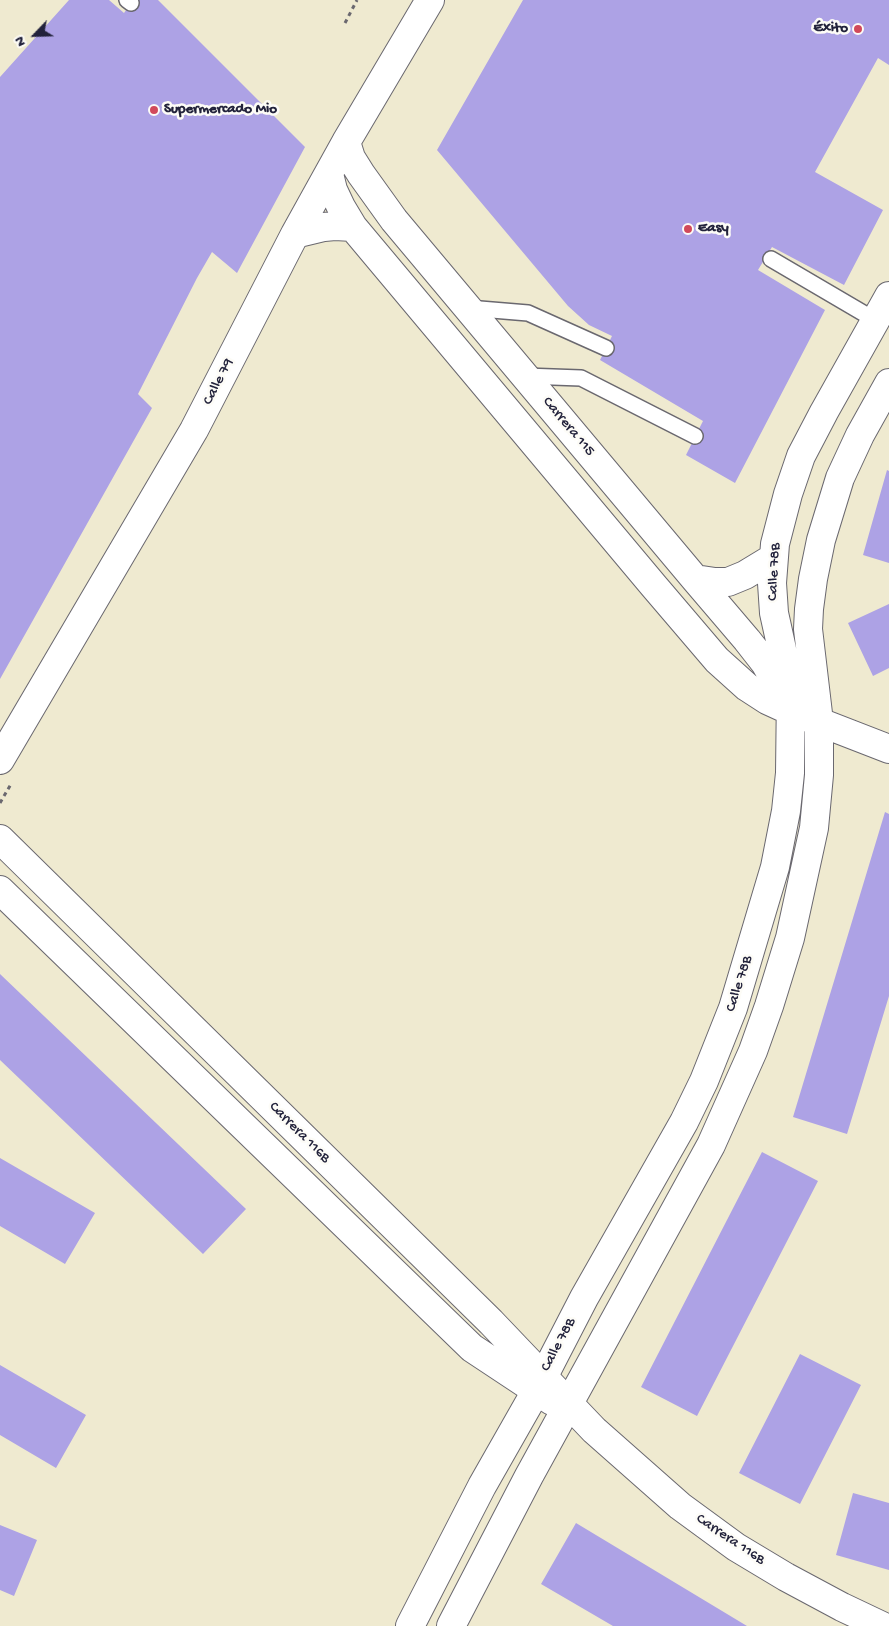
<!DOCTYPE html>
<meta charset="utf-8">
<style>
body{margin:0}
#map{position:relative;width:889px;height:1626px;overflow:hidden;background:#efead0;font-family:"Gochi Hand",sans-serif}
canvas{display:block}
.north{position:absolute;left:10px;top:10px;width:50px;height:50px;-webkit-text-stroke:4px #fdfcf7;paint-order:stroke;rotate:246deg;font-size:14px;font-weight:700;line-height:20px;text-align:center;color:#22223b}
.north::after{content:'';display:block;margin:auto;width:18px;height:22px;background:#22223b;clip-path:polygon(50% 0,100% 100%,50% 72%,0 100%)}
</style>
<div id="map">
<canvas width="889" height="1626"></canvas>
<div class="north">N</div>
</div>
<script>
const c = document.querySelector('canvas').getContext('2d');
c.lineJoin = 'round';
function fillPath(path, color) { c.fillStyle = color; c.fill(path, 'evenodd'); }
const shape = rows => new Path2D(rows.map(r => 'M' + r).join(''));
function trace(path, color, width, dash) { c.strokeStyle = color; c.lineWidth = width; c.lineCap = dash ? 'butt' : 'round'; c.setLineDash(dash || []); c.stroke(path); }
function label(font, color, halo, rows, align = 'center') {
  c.font = font + ' "Gochi Hand",sans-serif'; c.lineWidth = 5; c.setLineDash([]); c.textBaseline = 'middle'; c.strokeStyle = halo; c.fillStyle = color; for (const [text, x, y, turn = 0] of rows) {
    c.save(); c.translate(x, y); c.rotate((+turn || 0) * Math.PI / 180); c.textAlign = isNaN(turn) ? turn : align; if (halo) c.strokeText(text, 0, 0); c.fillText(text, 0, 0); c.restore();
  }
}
const building = shape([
 [69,0,109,0,124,13,133,0,158,0,305,147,237,273,212,252,197,278,138,394,152,408,0,679,0,77],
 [523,0,889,0,889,65,878,58,815,172,883,210,844,285,772,247,758,270,825,310,735,483,686,455,703,421,600,360,612,336,589,325,568,306,437,150],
 [887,470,889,471,889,563,863,555],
 [889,604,889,668,873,676,848,623],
 [885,812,889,814,889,996,847,1134,793,1117],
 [0,974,246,1209,203,1254,0,1060],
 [762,1152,818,1181,697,1416,641,1387],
 [0,1158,95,1213,65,1264,0,1226],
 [800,1354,861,1385,800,1504,739,1473],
 [0,1365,86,1415,56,1468,0,1435],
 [853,1493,889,1503,889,1570,836,1555],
 [576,1523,747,1626,613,1626,541,1584],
 [0,1525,37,1540,14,1596,0,1590]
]);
const path = shape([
 [345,23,357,0],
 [0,803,11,784]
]);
const service = shape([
 [127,0,131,3],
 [771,259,875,320],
 [468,308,528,313,606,348],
 [525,376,581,378,695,436]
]);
const minor = shape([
 [0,839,491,1322,594,1430,680,1506,736,1547,786,1577,842,1607,882,1626],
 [0,890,472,1348,552,1401]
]);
const tertiary = shape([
 [346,142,351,158,361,174,394,220,695,579,747,640,765,663,784,696],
 [329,174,333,190,341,207,353,227,653,585,717,660,747,687,767,700,791,711,889,749],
 [295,234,324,227,335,226,353,227],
 [695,579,715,582,728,582,745,575,773,558],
 [0,760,194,430,295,234,346,142,430,0],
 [410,1626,482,1486,536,1391,584,1298,684,1122,704,1081,733,1008,775,867,786,811,790,773,791,690,774,613,772,583,775,544,788,494,801,456,824,412,889,296],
 [451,1626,529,1476,711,1145,753,1051,769,1006,790,938,814,828,819,775,819,722,808,629,809,609,813,579,821,540,840,478,860,435,889,383]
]);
const markers = [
 [858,29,5,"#d1495b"],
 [154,110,5,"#d1495b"],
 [688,229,5,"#d1495b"]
];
const poiNames = [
 ["Éxito",848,29,"right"],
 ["Supermercado Mio",164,110],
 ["Easy",698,229]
];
const streetNames = [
 ["Calle 79",219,382,-63],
 ["Carrera 115",568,427,50],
 ["Calle 78B",775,572,-87],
 ["Calle 78B",740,984,-72],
 ["Carrera 116B",299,1133,45],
 ["Calle 78B",559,1345,-62],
 ["Carrera 116B",730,1540,34]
];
fillPath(building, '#ada2e5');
trace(service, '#6a686f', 18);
trace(minor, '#6a686f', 30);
trace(tertiary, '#6a686f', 30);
trace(path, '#6a686f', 3, [4, 4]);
trace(service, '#fff', 15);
trace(minor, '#fff', 28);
trace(tertiary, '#fff', 28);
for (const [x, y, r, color] of markers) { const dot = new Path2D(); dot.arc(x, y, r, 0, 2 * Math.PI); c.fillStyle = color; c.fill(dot); trace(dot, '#fdfcf7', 2); }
label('bold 15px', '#22223b', '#fdfcf7', poiNames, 'left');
label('15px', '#22223b', '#fdfcf7', streetNames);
</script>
